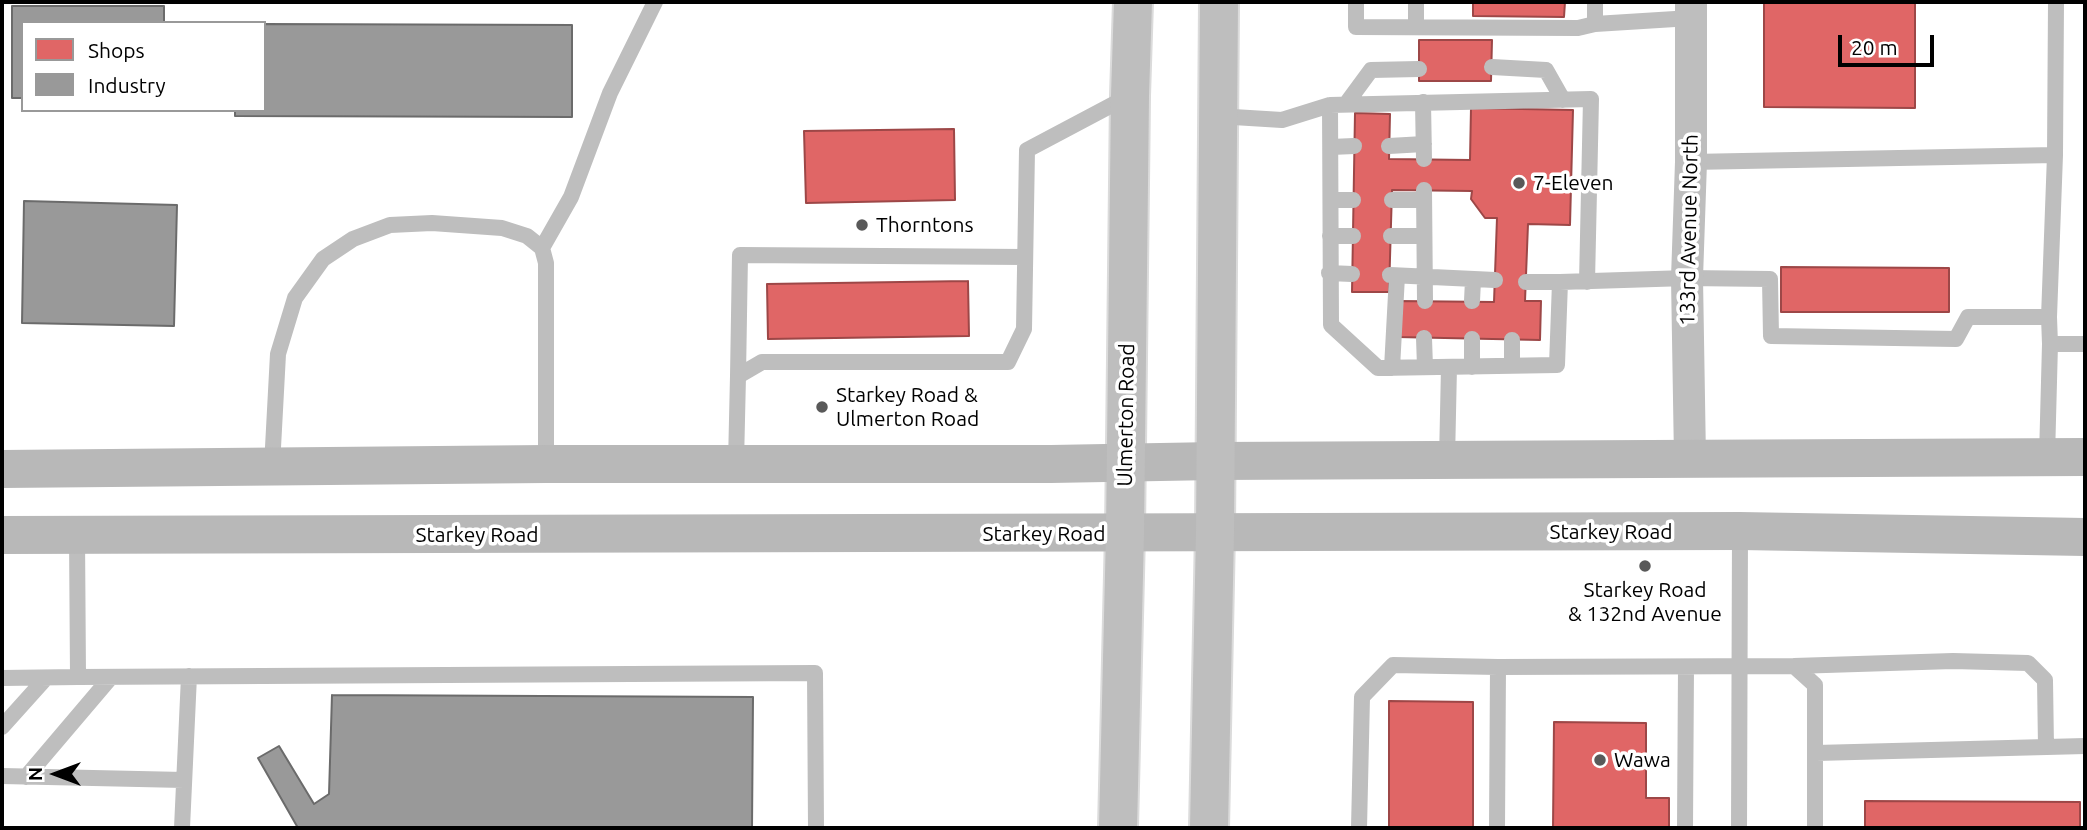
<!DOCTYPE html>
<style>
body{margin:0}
#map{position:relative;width:2087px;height:830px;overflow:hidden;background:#fff;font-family:Ubuntu,sans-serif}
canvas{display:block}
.frame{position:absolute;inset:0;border:4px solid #000;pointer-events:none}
.legend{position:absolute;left:21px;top:21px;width:245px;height:91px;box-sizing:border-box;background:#fff;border:2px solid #999;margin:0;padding:9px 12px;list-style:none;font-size:21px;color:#000}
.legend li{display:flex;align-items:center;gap:14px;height:35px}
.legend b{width:35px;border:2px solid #999}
.north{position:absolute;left:21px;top:739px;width:70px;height:70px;-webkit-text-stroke:5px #fff;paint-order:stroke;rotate:270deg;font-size:19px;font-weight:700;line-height:28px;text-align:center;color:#000}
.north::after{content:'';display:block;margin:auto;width:24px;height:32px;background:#000;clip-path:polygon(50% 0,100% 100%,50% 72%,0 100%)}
.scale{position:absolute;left:1838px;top:35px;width:96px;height:32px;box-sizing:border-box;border:4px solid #000;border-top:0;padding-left:9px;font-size:21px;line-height:24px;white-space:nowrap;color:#000;-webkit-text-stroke:5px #fff;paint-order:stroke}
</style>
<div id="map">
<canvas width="2087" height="830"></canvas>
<div class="frame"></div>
<ul class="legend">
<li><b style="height:19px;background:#e06666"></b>Shops</li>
<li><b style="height:19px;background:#999"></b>Industry</li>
</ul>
<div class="north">N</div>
<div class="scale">20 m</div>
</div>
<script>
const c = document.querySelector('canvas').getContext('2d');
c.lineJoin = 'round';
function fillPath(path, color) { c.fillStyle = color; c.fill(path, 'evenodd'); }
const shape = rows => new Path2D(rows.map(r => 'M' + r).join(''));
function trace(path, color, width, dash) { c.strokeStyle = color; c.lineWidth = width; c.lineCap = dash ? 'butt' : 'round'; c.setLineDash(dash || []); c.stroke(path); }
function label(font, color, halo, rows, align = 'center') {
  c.font = font + ' Ubuntu,sans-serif'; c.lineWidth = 7; c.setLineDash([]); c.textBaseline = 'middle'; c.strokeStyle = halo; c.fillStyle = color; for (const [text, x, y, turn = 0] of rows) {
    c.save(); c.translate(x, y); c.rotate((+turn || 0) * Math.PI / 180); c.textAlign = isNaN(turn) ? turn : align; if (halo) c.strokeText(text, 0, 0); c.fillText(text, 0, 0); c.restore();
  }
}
const shops = shape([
 [1473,2,1565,2,1564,17,1473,16,1473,2],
 [1764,2,1915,2,1915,108,1764,107,1764,2],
 [1419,40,1492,40,1491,81,1419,81,1419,40],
 [1471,108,1573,110,1570,225,1528,224,1525,301,1541,301,1540,340,1397,337,1398,301,1494,302,1497,218,1485,218,1471,199,1472,191,1392,190,1389,292,1352,292,1355,113,1390,114,1389,159,1470,160,1471,108],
 [954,129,955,200,806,203,804,131,954,129],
 [1781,267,1949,268,1949,312,1781,312,1781,267],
 [968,281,969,336,768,339,767,284,968,281],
 [1389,701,1473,702,1473,828,1389,828,1389,701],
 [1554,722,1646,723,1646,798,1669,798,1669,828,1553,828,1554,722],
 [1865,801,2080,802,2080,828,1865,828,1865,801]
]);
const industry = shape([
 [12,6,164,6,164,23,23,23,23,98,12,98,12,6],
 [264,24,572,25,572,117,235,116,235,110,264,110,264,24],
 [24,201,177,205,174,326,22,323,24,201],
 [332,695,753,697,752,828,298,828,258,758,279,746,314,804,329,794,332,695]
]);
const lane = shape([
 [1356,2,1356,27,1578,28,1595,24,1691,18],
 [1595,2,1595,24],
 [1416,27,1416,2],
 [1492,67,1546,70,1563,100],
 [1423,102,1424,159],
 [1346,104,1371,70,1419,69],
 [1330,105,1591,99,1587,282],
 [1217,116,1282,120,1330,105,1331,325,1378,368,1557,365,1560,282,1687,278,1770,279,1771,336,1956,339,1968,317,2049,317],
 [1389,146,1424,144],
 [1331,147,1354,146],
 [1691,162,2055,155],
 [1424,190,1425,301],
 [1332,200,1353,200],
 [1392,200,1424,200],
 [1330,236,1353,236],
 [1391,236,1424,236],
 [542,248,571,197,610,93,655,2],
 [1329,273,1352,274],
 [1390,275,1495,280],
 [1526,282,1560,282],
 [1472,301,1473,280],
 [1424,338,1425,367],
 [1472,339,1472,367],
 [1512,340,1512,365],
 [2050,344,2085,344],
 [1392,368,1397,276],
 [738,376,740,255,1025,257],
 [2047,457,2050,344,2049,317,2055,155,2056,2],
 [1447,460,1449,367],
 [736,463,738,376,762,362,1008,362,1024,329,1027,150,1127,97],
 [272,466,278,354,295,298,323,259,353,239,390,225,432,223,502,228,527,236,542,248,546,263,546,464],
 [77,535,78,677,815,673,816,828],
 [1794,666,1953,661,2028,663,2045,680,2046,747],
 [2,678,78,677],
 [2,727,46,678],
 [1816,753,2085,746],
 [2,776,184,780],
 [26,777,111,677],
 [182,828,189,676],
 [1359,828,1362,697,1393,665,1498,667],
 [1497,828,1498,667,1794,666,1815,685,1815,828],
 [1685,828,1686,667],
 [1739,828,1740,531]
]);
const street = shape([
 [1690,459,1687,278,1691,162,1691,2]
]);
const secondary = shape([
 [2,469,546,464,1051,464,1215,461,2085,457],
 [2,535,1740,531,2085,537]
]);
const primary = shape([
 [1118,828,1125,533,1130,96,1133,2],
 [1209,828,1215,532,1219,2]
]);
const markers = [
 [1519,183,7,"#595959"],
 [862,225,7,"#595959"],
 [822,407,7,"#595959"],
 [1645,566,7,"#595959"],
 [1600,760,7,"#595959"]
];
const poiNames = [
 ["7-Eleven",1533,183],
 ["Thorntons",876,225],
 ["Starkey Road &",836,395],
 ["Ulmerton Road",836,419],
 ["Starkey Road",1645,590,"center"],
 ["& 132nd Avenue",1645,614,"center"],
 ["Wawa",1614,760]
];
const streetNames = [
 ["133rd Avenue North",1689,230,-89],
 ["Ulmerton Road",1126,415,-89],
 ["Starkey Road",1611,532],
 ["Starkey Road",1044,534],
 ["Starkey Road",477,535]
];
fillPath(shops, '#e06666');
trace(shops, '#9d4747', 2);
fillPath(industry, '#999');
trace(industry, '#6b6b6b', 2);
trace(primary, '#dbdbdb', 42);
trace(lane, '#bebebe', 16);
trace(street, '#bebebe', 32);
trace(secondary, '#b8b8b8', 38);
trace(primary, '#bebebe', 38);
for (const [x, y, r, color] of markers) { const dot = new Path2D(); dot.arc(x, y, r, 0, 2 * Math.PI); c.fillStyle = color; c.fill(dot); trace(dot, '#fff', 2.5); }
label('21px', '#000', '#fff', poiNames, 'left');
label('21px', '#000', '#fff', streetNames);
</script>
